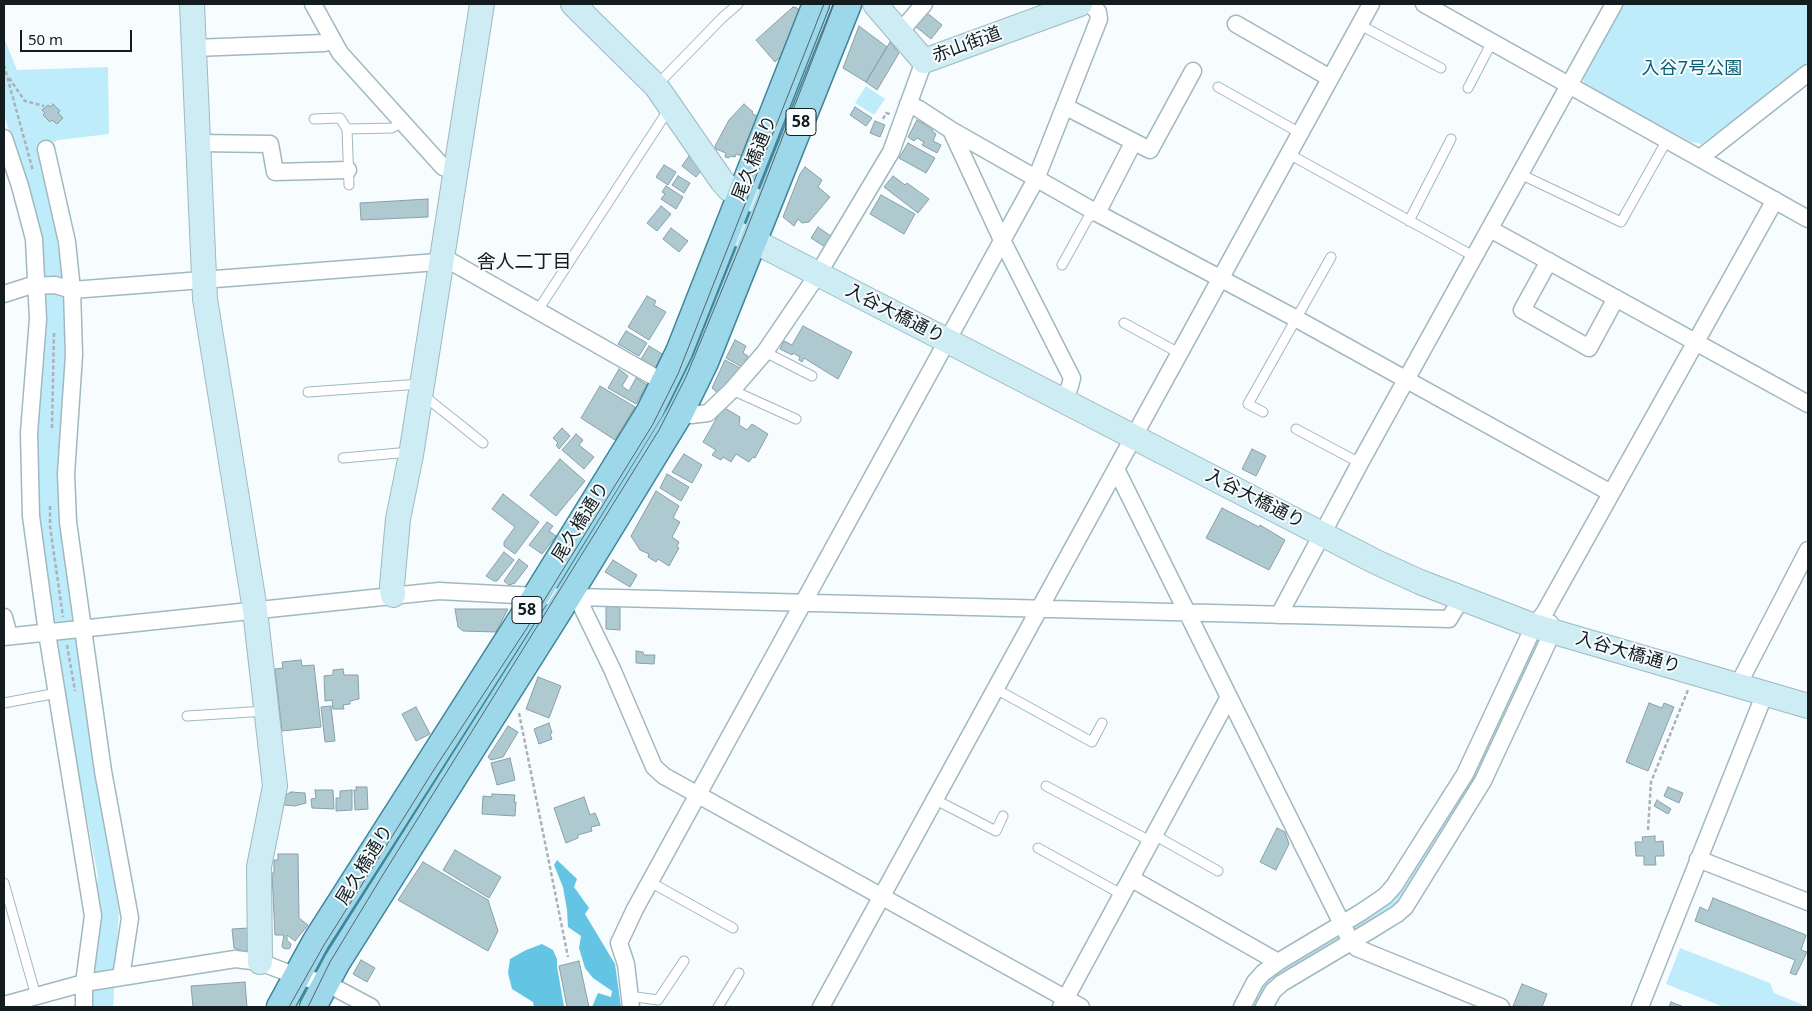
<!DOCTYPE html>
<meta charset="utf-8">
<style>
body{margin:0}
#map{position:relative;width:1812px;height:1011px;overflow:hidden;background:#f7fcfe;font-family:"Noto Sans",sans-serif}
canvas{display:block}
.frame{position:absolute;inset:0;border:5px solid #131c1f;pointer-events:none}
.scale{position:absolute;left:20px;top:30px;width:112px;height:22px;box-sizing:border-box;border:2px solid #131c1f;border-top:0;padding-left:6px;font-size:15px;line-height:18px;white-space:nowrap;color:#131c1f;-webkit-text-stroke:4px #f7fcfe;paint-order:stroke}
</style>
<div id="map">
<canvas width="1812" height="1011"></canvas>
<div class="frame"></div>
<div class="scale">50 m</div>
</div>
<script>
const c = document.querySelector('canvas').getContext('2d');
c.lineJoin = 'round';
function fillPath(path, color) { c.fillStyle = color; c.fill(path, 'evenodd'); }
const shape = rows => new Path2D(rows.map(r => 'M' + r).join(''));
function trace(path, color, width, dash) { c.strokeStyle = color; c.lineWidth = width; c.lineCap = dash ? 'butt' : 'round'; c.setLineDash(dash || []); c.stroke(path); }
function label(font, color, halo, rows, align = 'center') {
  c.font = font + ' "Noto Sans","Noto Sans JP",sans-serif'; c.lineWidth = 4; c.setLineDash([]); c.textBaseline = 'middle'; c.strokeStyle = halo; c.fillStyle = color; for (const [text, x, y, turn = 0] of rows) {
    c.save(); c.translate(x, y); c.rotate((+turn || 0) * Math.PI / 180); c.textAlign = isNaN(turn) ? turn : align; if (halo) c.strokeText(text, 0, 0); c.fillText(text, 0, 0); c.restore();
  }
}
const green = shape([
 [1620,4,1808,4,1808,63,1702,144,1691,142,1584,85,1582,73],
 [4,38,17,70,108,67,109,134,58,140,45,148,46,179,63,274,66,317,60,488,63,531,71,606,79,632,119,913,113,1007,89,1007,98,877,52,633,41,557,35,449,44,334,19,162,4,115],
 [866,86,885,99,874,115,855,103],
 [1535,635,1545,639,1479,782,1418,880,1392,911,1259,1007,1246,1007,1263,979,1385,902],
 [1680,948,1770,983,1774,993,1808,1007,1724,1007,1666,984]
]);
const forest = shape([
 [557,860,577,879,574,887,589,908,585,914,615,964,621,1007,592,1007,598,993,611,997,612,991,593,978,585,968,579,948,581,936,568,927,567,910,563,887,554,865],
 [542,944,553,950,557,959,557,966,564,1007,534,1007,533,1002,512,989,508,973,510,959,526,950]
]);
const building = shape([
 [793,7,797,8,799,12,781,56,775,62,756,40,793,7],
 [926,12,942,25,931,39,915,26,926,12],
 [859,26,887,47,866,82,843,68,859,26],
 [890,42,899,53,877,90,866,82,890,42],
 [53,104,60,111,58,113,63,118,57,124,52,120,50,122,43,115,45,113,42,110,48,105,51,107,53,104],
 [744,104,753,112,752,114,758,116,742,156,736,154,735,157,730,156,729,158,725,157,726,153,716,149,715,146,729,120,744,104],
 [855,107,872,118,866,126,850,115,855,107],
 [917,120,933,129,932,131,936,134,933,141,941,145,937,153,922,145,924,142,917,138,914,141,908,137,917,120],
 [875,121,885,125,880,137,870,133,875,121],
 [908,143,935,158,926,173,899,158,908,143],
 [691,153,702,170,696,177,682,166,691,153],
 [664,165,676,172,668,185,656,177,664,165],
 [805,167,822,180,818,187,830,197,809,222,802,223,798,219,794,226,783,217,800,174,805,167],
 [678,176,690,183,684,193,672,185,678,176],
 [893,176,905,185,907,183,929,199,918,213,884,187,893,176],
 [666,186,683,197,676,209,661,199,665,194,662,192,666,186],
 [881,195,915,214,904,234,870,214,881,195],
 [428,199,428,217,361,220,360,203,428,199],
 [661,206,671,214,657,231,647,223,661,206],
 [818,227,832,237,825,247,811,238,818,227],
 [671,228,688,241,679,252,663,239,671,228],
 [647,296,656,301,654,305,666,312,649,340,628,327,647,296],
 [803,326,852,352,838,379,804,358,802,362,799,360,800,357,793,353,792,355,780,349,784,341,792,345,803,326],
 [626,331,647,343,639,356,618,344,626,331],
 [735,340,746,346,743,353,748,356,742,367,726,358,735,340],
 [649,346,664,355,656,368,641,359,649,346],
 [725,360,740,368,718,393,712,388,725,360],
 [619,369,628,376,622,386,629,391,636,378,647,385,636,404,608,388,619,369],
 [600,386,635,407,615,440,581,418,600,386],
 [723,407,740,417,739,425,747,430,752,424,768,434,755,458,753,457,749,462,736,454,731,462,723,457,721,460,712,455,716,450,703,442,723,407],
 [562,428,570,436,559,449,556,445,558,443,553,438,562,428],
 [576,434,583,440,579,445,594,457,584,469,562,450,576,434],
 [1252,449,1266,456,1256,476,1242,469,1252,449],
 [684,454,702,465,692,483,672,472,684,454],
 [560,459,585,481,556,516,530,495,560,459],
 [667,474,689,487,681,501,660,488,667,474],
 [656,491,679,506,673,518,680,522,672,537,679,542,677,547,679,548,669,566,658,559,656,562,648,557,649,554,640,550,631,536,656,491],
 [503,494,539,522,515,554,504,546,504,542,515,527,492,509,503,494],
 [1222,508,1259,527,1260,525,1285,540,1269,570,1206,538,1222,508],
 [547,522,553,526,549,531,556,536,542,554,529,545,547,522],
 [504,552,514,560,497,581,494,581,486,576,504,552],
 [519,559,528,566,515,583,509,585,504,581,519,559],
 [613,560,637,575,630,587,605,572,613,560],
 [606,606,620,607,620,630,606,629,606,606],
 [455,609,508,609,496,632,463,631,458,627,455,609],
 [636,651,643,652,644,655,655,655,654,664,636,663,636,651],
 [301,660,302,666,314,665,321,727,282,731,275,669,283,668,282,662,301,660],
 [343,669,344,675,358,675,359,699,350,701,350,704,343,705,344,709,333,709,332,700,325,701,324,676,333,675,333,670,343,669],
 [538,677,561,686,549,718,526,709,538,677],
 [1649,703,1662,708,1664,703,1674,707,1648,771,1626,762,1649,703],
 [331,706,335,741,325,742,321,707,331,706],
 [416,707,430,734,416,741,402,714,416,707],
 [549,723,552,733,550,734,552,739,539,744,534,729,549,723],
 [508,726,518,732,503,757,491,760,488,757,508,726],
 [510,758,515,780,497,785,491,763,510,758],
 [356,787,367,787,368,809,355,810,354,790,357,790,356,787],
 [1668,787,1683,793,1679,803,1664,796,1668,787],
 [315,790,333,790,334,809,312,808,311,799,316,798,315,790],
 [352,790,352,810,336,811,336,798,340,798,340,791,352,790],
 [291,792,305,793,306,803,295,806,284,805,284,796,291,792],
 [492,794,515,795,514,802,516,802,515,816,482,814,483,796,492,797,492,794],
 [584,797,590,815,595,813,600,825,591,827,592,831,578,835,578,838,566,843,554,808,584,797],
 [1657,800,1671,809,1668,814,1654,806,1657,800],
 [1277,828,1285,832,1289,844,1276,870,1260,862,1277,828],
 [1655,836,1655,842,1663,841,1664,856,1655,856,1656,865,1644,865,1644,856,1636,856,1635,842,1643,842,1642,837,1655,836],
 [455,850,501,877,489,898,443,870,455,850],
 [278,854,298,854,299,918,308,925,295,941,287,935,287,940,291,944,290,948,288,949,283,948,282,946,284,935,275,935,272,873,274,873,274,860,278,860,278,854],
 [423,862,488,900,498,931,488,951,398,900,423,862],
 [1713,898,1806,935,1801,950,1807,952,1796,975,1790,973,1795,960,1695,921,1700,907,1708,911,1713,898],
 [249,928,250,947,245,952,234,948,232,929,249,928],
 [361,960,375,968,367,982,353,974,361,960],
 [579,961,589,1007,567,1007,559,966,579,961],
 [245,982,247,1007,193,1007,191,986,245,982],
 [1522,984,1547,994,1542,1007,1513,1006,1522,984],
 [1671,1002,1684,1007,1669,1007,1671,1002]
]);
const path = shape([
 [4,65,33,171],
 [9,78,25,101,44,106],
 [883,119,886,113,890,114],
 [52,428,54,331],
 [50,506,50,526,63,617],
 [67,645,75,691],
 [519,713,568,957],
 [1648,830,1651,782,1688,690]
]);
const lane = shape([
 [1360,25,1441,68],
 [657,85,722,18,738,4],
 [1218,87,1300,133],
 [1468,88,1492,42],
 [314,119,340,118,347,129],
 [1289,154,1475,257],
 [1520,174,1621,222,1667,140],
 [349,185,347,129,392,128,402,122],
 [1409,221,1451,139],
 [1062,265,1088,218,1097,213],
 [538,310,665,115,672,109],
 [1124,323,1179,353],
 [765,352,812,376],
 [732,390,796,419],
 [308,392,421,384],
 [422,398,428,399,483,443],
 [1263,412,1248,404,1331,257],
 [1296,429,1360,463],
 [343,458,399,453,411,455],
 [994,688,1092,742,1102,723],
 [4,703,57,693],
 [187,716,266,711],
 [1046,786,1152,842],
 [934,799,996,831,1003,816],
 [1156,836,1218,871],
 [1038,848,1123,895],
 [650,882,733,928],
 [4,883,36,996],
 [629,996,658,1000,684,961],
 [718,1007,739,973]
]);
const street = shape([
 [313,4,340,53,443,167,456,172],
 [1424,4,1808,219],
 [1236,24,1330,78],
 [899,33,924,4],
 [194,48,324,43,333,41],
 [908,104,919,109,951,130,1097,213,1295,318,1611,493],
 [1066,107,1150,150,1193,71],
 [951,130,1002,240,1072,378,1070,386,1064,400],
 [4,138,20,186,34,239,38,319,29,433,31,516,47,633,93,916,84,983,84,1007],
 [198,143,270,144,275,172,348,170],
 [46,149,67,242,72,290,74,355,66,474,68,522,103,771,130,918,121,977],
 [1700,158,1808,73],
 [1097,213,1133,143],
 [1490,229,1808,404],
 [1549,261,1522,310,1589,348,1616,298],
 [4,294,29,286,55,285,72,290,450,261,665,383],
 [680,413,691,415,708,413,732,390,765,352,818,274,891,152,924,61],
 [1116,469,1229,697],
 [568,596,580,603,612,669,654,767,664,776,1081,1007],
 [1279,615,1360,463,1614,4],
 [4,617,9,636],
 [4,637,439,591,536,596,1449,619,1461,599],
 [1738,685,1808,550],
 [1698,859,1808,902],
 [1132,879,1278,962],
 [4,1005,84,983,235,959,260,962,296,976,326,983,371,1007],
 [631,1007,626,964,619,943,635,909,1036,179,1099,19,1098,12,1090,4],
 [821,1007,1371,4],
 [1061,1007,1229,697,1351,942,1357,948,1501,1007],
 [1242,1007,1255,982,1263,973,1278,962,1360,913,1385,896,1394,886,1465,774,1534,626,1545,612,1775,200],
 [1264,1007,1273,991,1282,983,1371,930,1397,914,1405,907,1483,781,1553,631,1550,623],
 [1640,1007,1765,693]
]);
const secondary = shape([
 [192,4,205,299,255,610,275,786,259,867,260,962],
 [573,4,656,86,722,181,729,189,767,206],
 [875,4,924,61,1080,4],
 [727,229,754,241,1376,562,1420,582,1534,626,1808,706],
 [393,595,392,585,398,519,411,455,482,4]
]);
const primary = shape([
 [280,1007,316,941,536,596,650,411,679,352,816,4],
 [313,1007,337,962,568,596,680,413,705,362,848,4]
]);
const tram = shape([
 [289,1007,324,945,435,768,527,628,653,424,678,374,824,4],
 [308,1007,330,962,384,873,659,430,686,377,745,234,834,4]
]);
const shields = [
 [801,122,30],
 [527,610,30]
];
const shieldNames = [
 ["58",801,122],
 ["58",527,610]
];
const streetNames = [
 ["赤山街道",967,45,-20],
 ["尾久橋通り",755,158,-68],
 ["入谷大橋通り",895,314,27],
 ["入谷大橋通り",1255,499,27],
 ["尾久橋通り",581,522,-58],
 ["入谷大橋通り",1628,653,16],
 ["尾久橋通り",365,865,-58]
];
const parkNames = [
 ["入谷7号公園",1692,69]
];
const neighbourhoodNames = [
 ["舎人二丁目",524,263]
];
fillPath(green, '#beecfb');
fillPath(forest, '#63c5e3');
fillPath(building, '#afc9d1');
trace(building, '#88a0a9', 1);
trace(lane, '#a0b9c1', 11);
trace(street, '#a0b9c1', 19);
trace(secondary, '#a0b9c1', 26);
trace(primary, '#42859a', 29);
trace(path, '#abb2b4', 2.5, [4, 2.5]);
trace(lane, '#fff', 9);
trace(street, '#fff', 16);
trace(secondary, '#ceecf4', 24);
trace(primary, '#9dd8ea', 26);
trace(tram, '#5a6265', 1);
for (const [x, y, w] of shields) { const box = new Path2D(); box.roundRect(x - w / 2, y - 13.5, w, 27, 4); c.fillStyle = '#f7fcfe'; c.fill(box); trace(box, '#131c1f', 1); }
label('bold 16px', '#131c1f', null, shieldNames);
label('18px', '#131c1f', '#f7fcfe', streetNames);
label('18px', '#0b5f73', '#f7fcfe', parkNames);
label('19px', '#131c1f', '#f7fcfe', neighbourhoodNames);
</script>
